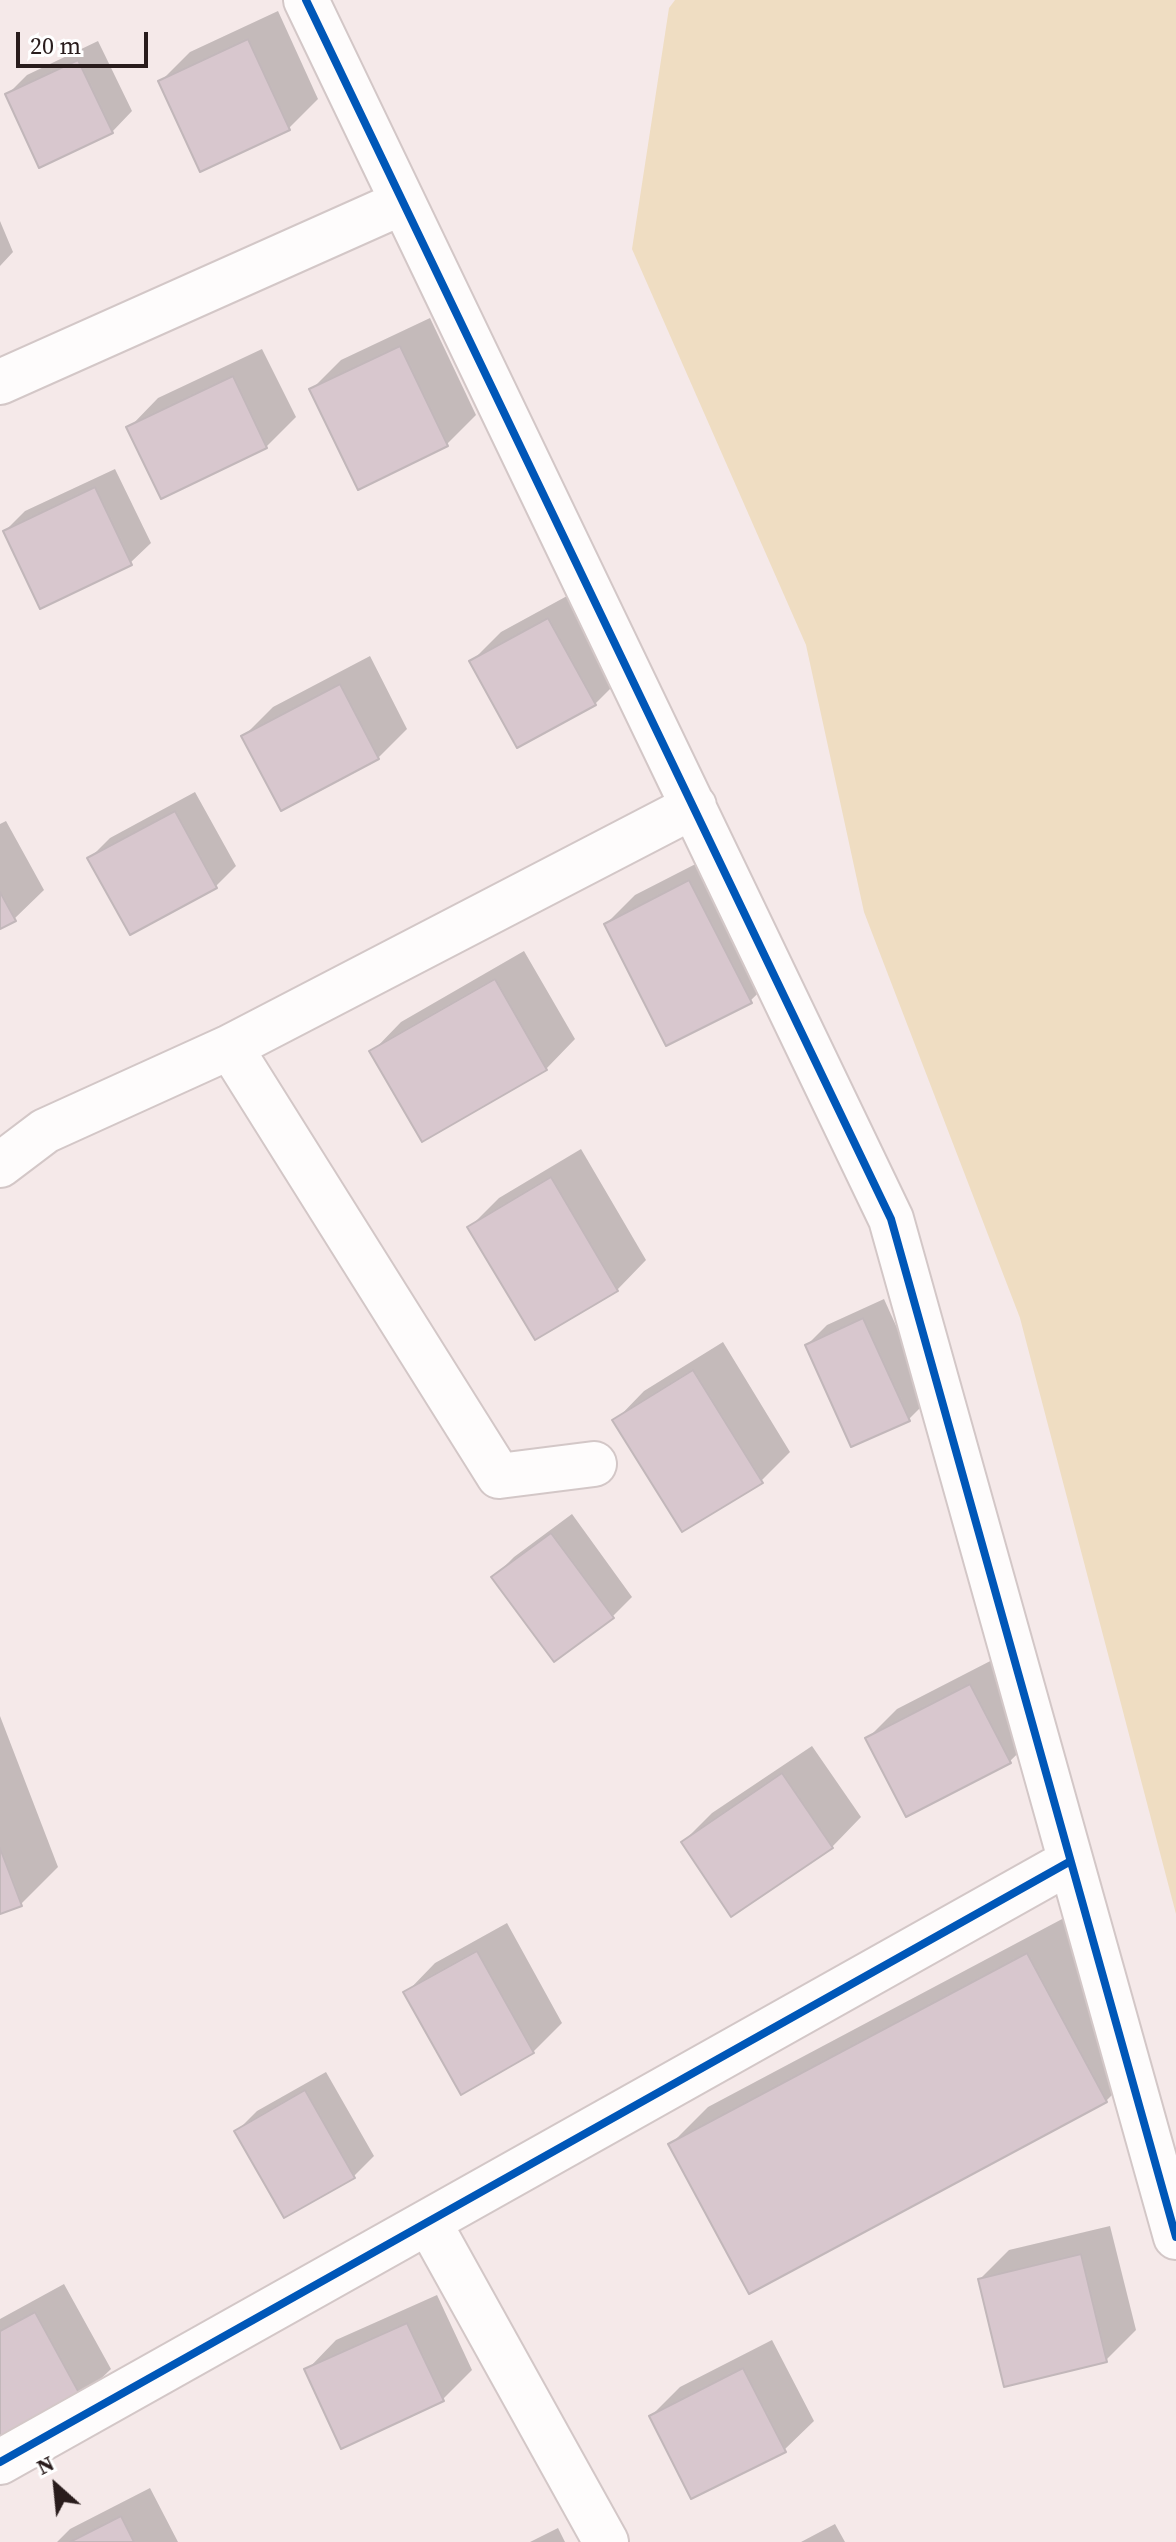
<!DOCTYPE html>
<style>
body{margin:0}
#map{position:relative;width:1176px;height:2542px;overflow:hidden;background:#f5e9e9;font-family:"Source Serif 4",serif}
canvas{display:block}
.north{position:absolute;left:16px;top:2446px;width:80px;height:80px;-webkit-text-stroke:6px #fff;paint-order:stroke;rotate:333deg;font-size:22px;font-weight:700;line-height:32px;text-align:center;color:#291c1c}
.north::after{content:'';display:block;margin:auto;width:28px;height:36px;background:#291c1c;clip-path:polygon(50% 0,100% 100%,50% 72%,0 100%)}
.scale{position:absolute;left:16px;top:32px;width:132px;height:36px;box-sizing:border-box;border:4px solid #291c1c;border-top:0;padding-left:10px;font-size:24px;line-height:28px;white-space:nowrap;color:#291c1c;-webkit-text-stroke:6px #fff;paint-order:stroke}
</style>
<div id="map">
<canvas width="1176" height="2542"></canvas>
<div class="north">N</div>
<div class="scale">20 m</div>
</div>
<script>
const c = document.querySelector('canvas').getContext('2d');
c.lineJoin = 'round';
function fillPath(path, color) { c.fillStyle = color; c.fill(path, 'evenodd'); }
const shape = rows => new Path2D(rows.map(r => 'M' + r).join(''));
function trace(path, color, width, dash) { c.strokeStyle = color; c.lineWidth = width; c.lineCap = dash ? 'butt' : 'round'; c.setLineDash(dash || []); c.stroke(path); }
const green = shape([
 [675,0,1176,0,1176,1914,1020,1318,864,912,806,645,632,249,669,8]
]);
const shadow = shape([
 [278,11,318,99,289,128,161,81,190,52],
 [98,41,132,111,112,132,7,95,27,75],
 [0,221,13,252,0,266],
 [430,318,476,415,447,444,312,389,341,360],
 [262,349,296,417,266,447,129,428,158,398],
 [115,469,151,543,130,563,5,531,25,511],
 [578,590,624,675,595,704,472,661,501,632],
 [370,656,407,729,378,758,244,736,273,707],
 [195,792,236,866,216,886,90,858,110,838],
 [6,821,44,890,14,919,0,927,0,824],
 [719,852,780,972,750,1001,606,924,635,895],
 [524,951,575,1039,546,1069,372,1052,401,1022],
 [581,1149,646,1260,617,1290,470,1227,499,1198],
 [884,1299,929,1399,909,1419,807,1345,827,1325],
 [723,1342,790,1452,761,1481,615,1421,644,1391],
 [572,1514,632,1597,612,1617,494,1577,514,1557],
 [1000,1656,1039,1733,1009,1762,868,1738,897,1709],
 [0,1716,58,1867,21,1904,0,1912],
 [812,1746,861,1817,832,1847,683,1842,712,1813],
 [1064,1918,1143,2064,1106,2101,671,2144,708,2107],
 [507,1923,562,2023,533,2052,406,1993,435,1963],
 [326,2072,374,2156,354,2176,237,2131,257,2111],
 [1110,2226,1136,2330,1106,2360,980,2279,1009,2250],
 [64,2284,111,2369,81,2398,0,2443,0,2319],
 [437,2295,472,2370,442,2400,307,2370,336,2340],
 [772,2340,814,2421,784,2450,651,2416,680,2387],
 [150,2488,178,2542,57,2542,70,2529],
 [835,2524,845,2542,801,2542],
 [558,2528,565,2542,530,2542]
]);
const building = shape([
 [248,39,290,130,200,172,158,81,248,39],
 [78,60,113,133,39,168,5,94,78,60],
 [400,346,448,446,358,490,309,389,400,346],
 [233,376,267,448,161,499,126,427,233,376],
 [95,487,132,565,40,609,3,531,95,487],
 [548,618,596,705,517,748,469,661,548,618],
 [340,684,379,759,281,811,241,736,340,684],
 [175,811,217,888,130,935,87,858,175,811],
 [689,880,752,1003,666,1046,604,924,689,880],
 [0,892,16,921,0,929,0,892],
 [495,979,547,1070,422,1142,369,1051,495,979],
 [551,1177,618,1291,535,1340,467,1227,551,1177],
 [863,1318,910,1421,851,1447,805,1345,863,1318],
 [693,1370,763,1483,682,1532,612,1420,693,1370],
 [551,1533,614,1618,554,1662,491,1577,551,1533],
 [970,1684,1011,1763,906,1817,865,1738,970,1684],
 [782,1773,833,1848,731,1917,681,1842,782,1773],
 [0,1848,22,1906,0,1914,0,1848],
 [477,1951,534,2053,461,2095,403,1992,477,1951],
 [1027,1953,1107,2102,749,2294,668,2144,1027,1953],
 [305,2090,355,2178,284,2218,234,2131,305,2090],
 [1081,2254,1107,2362,1004,2387,978,2279,1081,2254],
 [35,2312,83,2400,0,2446,0,2331,35,2312],
 [407,2323,444,2401,341,2449,304,2369,407,2323],
 [743,2368,786,2452,691,2499,649,2416,743,2368],
 [121,2516,134,2542,70,2542,121,2516]
]);
const minor = shape([
 [306,0,891,1219,1176,2237],
 [0,382,401,203],
 [230,1047,499,1476,594,1464],
 [0,1165,45,1131,230,1047,694,806],
 [429,2223,606,2542],
 [0,2462,1069,1862]
]);
const cycleway = shape([
 [306,0,891,1219,1176,2237],
 [0,2462,1069,1862]
]);
fillPath(green, '#efddc2');
fillPath(shadow, '#0003');
fillPath(building, '#d8c7ce');
trace(building, '#c2b7ba', 2);
trace(minor, '#d3c7c7', 48);
trace(minor, '#fefcfc', 44);
trace(cycleway, '#0057b8', 8);
</script>
